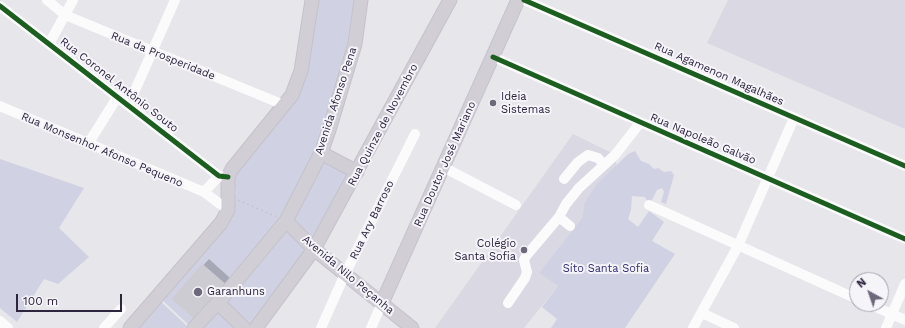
<!DOCTYPE html>
<meta charset="utf-8">
<style>
body{margin:0}
#map{position:relative;width:905px;height:328px;overflow:hidden;background:#e6e6eb;font-family:"Work Sans",sans-serif}
canvas{display:block}
.north{position:absolute;left:849px;top:272px;width:40px;height:40px;box-sizing:border-box;background:#f5f4f9;border:1px solid #a5a1ae;border-radius:50%;rotate:320deg;font-size:11px;font-weight:700;line-height:16px;text-align:center;color:#2d243e}
.north::after{content:'';display:block;margin:auto;width:14px;height:18px;background:#6e687b;clip-path:polygon(50% 0,100% 100%,50% 72%,0 100%)}
.scale{position:absolute;left:16px;top:294px;width:106px;height:18px;box-sizing:border-box;border:2px solid #2d243e;border-top:0;padding-left:5px;font-size:12px;line-height:14px;white-space:nowrap;color:#2d243e;-webkit-text-stroke:3px #f5f4f9;paint-order:stroke}
</style>
<div id="map">
<canvas width="905" height="328"></canvas>
<div class="north">N</div>
<div class="scale">100 m</div>
</div>
<script>
const c = document.querySelector('canvas').getContext('2d');
c.lineJoin = 'round';
function fillPath(path, color) { c.fillStyle = color; c.fill(path, 'evenodd'); }
const shape = rows => new Path2D(rows.map(r => 'M' + r).join(''));
function trace(path, color, width, dash) { c.strokeStyle = color; c.lineWidth = width; c.lineCap = dash ? 'butt' : 'round'; c.setLineDash(dash || []); c.stroke(path); }
function label(font, color, halo, rows, align = 'center') {
  c.font = font + ' "Work Sans",sans-serif'; c.lineWidth = 4; c.setLineDash([]); c.textBaseline = 'middle'; c.strokeStyle = halo; c.fillStyle = color; for (const [text, x, y, turn = 0] of rows) {
    c.save(); c.translate(x, y); c.rotate((+turn || 0) * Math.PI / 180); c.textAlign = isNaN(turn) ? turn : align; if (halo) c.strokeText(text, 0, 0); c.fillText(text, 0, 0); c.restore();
  }
}
const built = shape([
 [728,0,905,0,905,129,707,43],
 [573,134,612,153,617,165,584,204,582,218,540,273,558,286,524,328,435,328]
]);
const green = shape([
 [316,0,357,0,356,20,329,125,284,219,191,327,160,298,233,206,236,192,231,178,289,108],
 [635,151,641,161,649,164,654,169,658,168,664,172,671,171,674,175,666,204,661,202,664,192,662,188,657,190,651,202,647,201,645,197,632,196,631,210,628,219,638,227,649,211,664,222,652,241,675,254,625,328,551,328,557,319,542,307,558,286,539,273,582,218,584,204,596,185,628,154],
 [325,157,352,174,314,239,292,220],
 [0,159,84,188,59,228,89,257,58,284,44,279,17,322,0,308],
 [286,227,310,246,249,327,224,305],
 [158,299,189,328,133,328],
 [218,308,240,328,199,328]
]);
const shadow = shape([
 [209,259,230,278,201,311,173,299]
]);
const building = shape([
 [202,264,225,284,195,319,172,299,202,264]
]);
const path = shape([
 [238,200,277,217]
]);
const minor = shape([
 [47,0,65,15,284,105],
 [524,0,905,166],
 [0,6,219,176,228,177],
 [49,44,73,0],
 [493,57,905,239],
 [129,104,175,0],
 [0,106,204,192,228,210],
 [88,144,118,96],
 [443,167,516,205],
 [564,179,578,162,588,155,598,158,604,165],
 [204,192,219,176],
 [649,205,857,299],
 [570,226,559,217,566,204,579,188,615,155,640,123],
 [508,303,525,278,527,272,524,260,526,256,559,217],
 [869,304,905,320],
 [702,313,734,328],
 [0,321,8,328],
 [104,328,121,309],
 [321,328,345,274,415,134],
 [371,328,382,303],
 [693,328,738,246,794,118],
 [886,328,905,284]
]);
const major = shape([
 [321,153,357,172],
 [286,221,314,249,412,328],
 [218,303,244,328],
 [382,303,518,0],
 [130,328,221,223,228,210,228,177,232,169,292,95,301,71,312,0],
 [194,328,222,298,286,221,321,153,329,130,355,44,361,0],
 [256,328,314,249,450,0]
]);
const cycleway = shape([
 [524,0,905,166],
 [0,6,219,176,228,177],
 [493,57,905,239]
]);
const markers = [
 [493,103,4,"#6e687b"],
 [524,250,4,"#6e687b"],
 [198,292,5,"#6e687b"]
];
const streetNames = [
 ["Rua da Prosperidade",163,56,22],
 ["Rua Agamenon Magalhães",719,74,24],
 ["Rua Coronel Antônio Souto",119,85,38],
 ["Avenida Afonso Pena",336,101,-72],
 ["Rua Quinze de Novembro",383,125,-62],
 ["Rua Napoleão Galvão",703,139,23],
 ["Rua Monsenhor Afonso Pequeno",102,150,23],
 ["Rua Doutor José Mariano",445,164,-66],
 ["Rua Ary Barroso",372,220,-64],
 ["Avenida Nilo Peçanha",348,275,40]
];
const poiNames = [
 ["Ideia",501,97],
 ["Sistemas",501,110],
 ["Colégio",516,244,"right"],
 ["Santa Sofia",516,257,"right"],
 ["Garanhuns",207,292]
];
const parkNames = [
 ["Síto Santa Sofia",606,269]
];
fillPath(built, '#dad9e3');
fillPath(green, '#d0d2e3');
fillPath(shadow, '#0003');
fillPath(building, '#cdccd2');
trace(building, '#cfced4', 1);
trace(major, '#c4c2ca', 15);
trace(path, '#c7c6ce', 1.5, [2, 3]);
trace(minor, '#fbfbfc', 10);
trace(major, '#d1ced6', 13);
trace(cycleway, '#1b5e20', 5);
for (const [x, y, r, color] of markers) { const dot = new Path2D(); dot.arc(x, y, r, 0, 2 * Math.PI); c.fillStyle = color; c.fill(dot); trace(dot, '#f5f4f9', 1.5); }
label('11px', '#2d243e', '#f5f4f9', streetNames);
label('11px', '#2d243e', '#f5f4f9', poiNames, 'left');
label('11px', '#313073', '#f5f4f9', parkNames);
</script>
